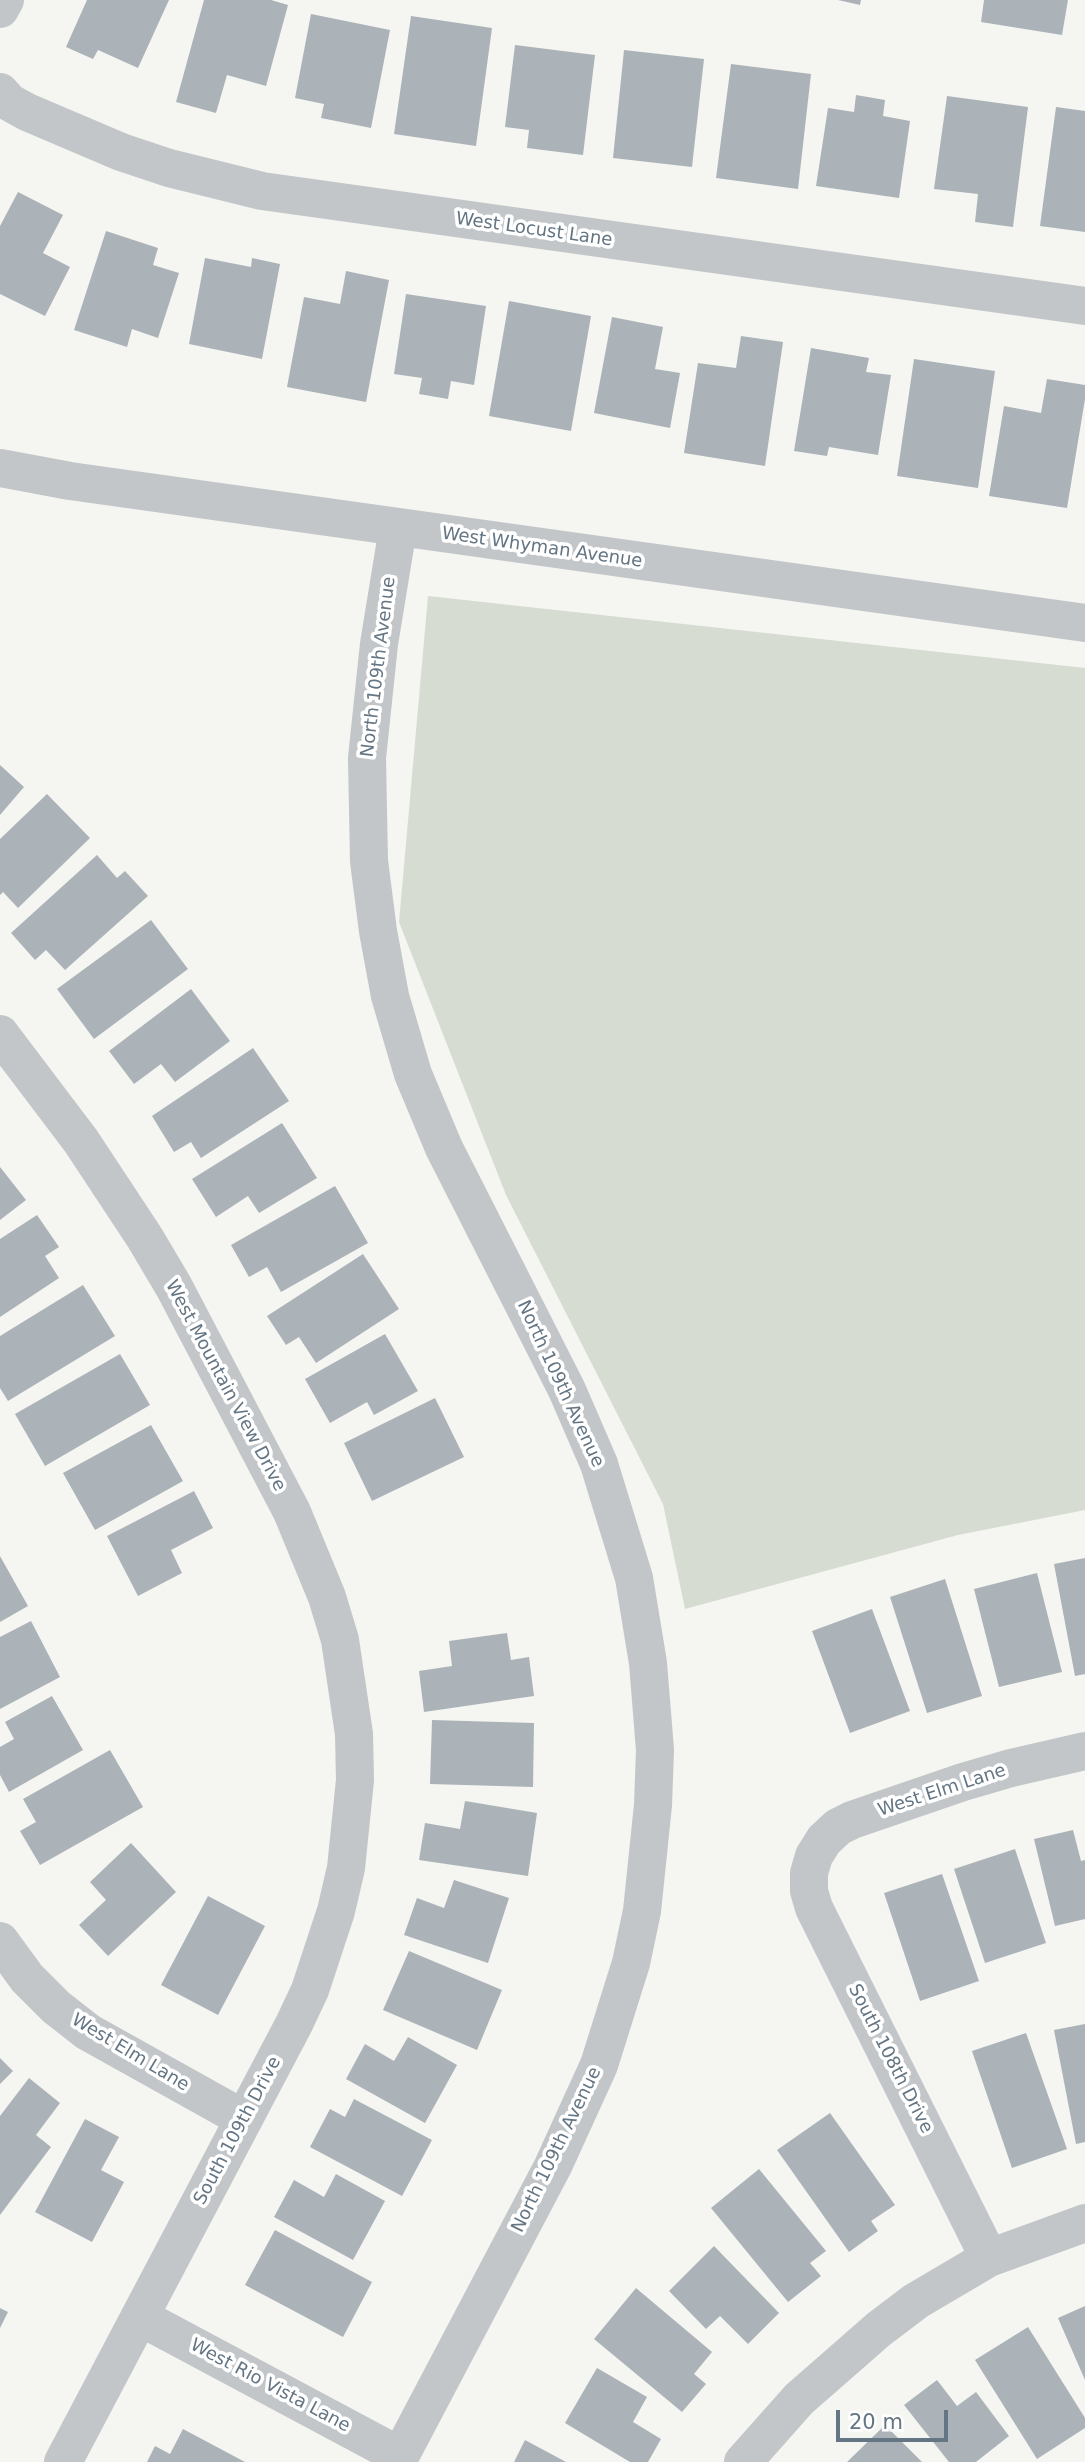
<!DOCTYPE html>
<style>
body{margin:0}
#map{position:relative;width:1085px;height:2462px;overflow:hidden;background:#f5f5f1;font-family:"DejaVu Sans",sans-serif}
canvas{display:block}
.scale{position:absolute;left:836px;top:2410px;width:112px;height:32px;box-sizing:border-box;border:4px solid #647583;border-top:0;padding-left:9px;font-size:21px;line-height:24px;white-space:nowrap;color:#647583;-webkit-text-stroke:5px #fff;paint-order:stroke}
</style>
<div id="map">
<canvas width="1085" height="2462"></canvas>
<div class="scale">20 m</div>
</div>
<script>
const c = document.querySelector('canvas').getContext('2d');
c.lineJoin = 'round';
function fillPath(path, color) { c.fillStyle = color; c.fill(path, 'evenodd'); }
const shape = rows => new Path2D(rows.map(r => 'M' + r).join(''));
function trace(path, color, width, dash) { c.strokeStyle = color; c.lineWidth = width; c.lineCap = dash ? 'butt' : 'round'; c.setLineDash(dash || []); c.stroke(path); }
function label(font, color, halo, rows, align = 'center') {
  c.font = font + ' "DejaVu Sans",sans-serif'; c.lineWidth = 7; c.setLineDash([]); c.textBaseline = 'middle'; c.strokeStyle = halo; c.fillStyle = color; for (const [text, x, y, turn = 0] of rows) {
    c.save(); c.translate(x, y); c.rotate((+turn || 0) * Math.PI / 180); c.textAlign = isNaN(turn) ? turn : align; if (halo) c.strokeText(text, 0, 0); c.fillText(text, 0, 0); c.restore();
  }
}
const green = shape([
 [428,596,1085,668,1085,1510,958,1535,685,1609,663,1504,506,1195,399,922]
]);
const building = shape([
 [87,0,169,0,138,68,98,50,93,59,66,47],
 [204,0,271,0,288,5,266,86,227,75,216,113,176,102],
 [838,0,861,0,860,5],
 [984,0,1068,0,1062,35,981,22],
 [311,14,390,30,371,128,321,118,324,104,295,98],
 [411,16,492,28,476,146,394,134],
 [515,45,595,55,583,155,527,148,529,130,505,127],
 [624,50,704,59,692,167,613,158],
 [731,64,811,74,798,189,716,178],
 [856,95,885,100,883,116,910,121,899,198,816,186,828,108,854,112],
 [947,96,1028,107,1013,227,975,222,978,194,934,189],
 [1056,107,1085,111,1085,232,1040,226],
 [18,192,63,215,43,253,70,267,45,316,0,294,0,226],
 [106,231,158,248,153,265,179,273,158,338,132,329,127,347,74,330],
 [205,258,251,267,252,258,280,264,262,359,189,344],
 [346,271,389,280,366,402,287,387,304,297,340,304],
 [406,294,486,306,474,385,451,381,448,399,419,394,422,378,394,374],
 [509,301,591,316,571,431,489,416],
 [612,317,663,327,655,369,680,373,670,428,594,413],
 [741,336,783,342,765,466,684,453,698,363,736,368],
 [811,348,869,358,866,372,891,375,878,455,829,447,827,456,794,451],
 [914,359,995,371,978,488,897,476],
 [1047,379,1085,385,1085,399,1067,508,989,496,1004,406,1041,413],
 [0,765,24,787,0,815],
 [47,794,90,838,18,908,3,892,0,895,0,839],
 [97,855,117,878,125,871,148,896,65,970,46,950,35,960,11,933],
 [151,920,188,969,94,1039,57,989],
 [191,989,230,1041,175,1082,161,1064,134,1084,109,1051],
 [253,1048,289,1101,201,1158,191,1142,174,1152,152,1116],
 [282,1123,317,1178,259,1213,248,1196,216,1217,192,1179],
 [0,1167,26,1200,0,1220],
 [335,1186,368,1243,281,1292,267,1267,249,1277,231,1245],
 [37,1215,59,1247,45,1256,59,1278,0,1317,0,1239],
 [363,1254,399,1309,316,1363,299,1337,286,1345,267,1316],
 [83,1285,115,1336,8,1401,0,1388,0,1336],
 [385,1334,418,1391,374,1415,367,1402,330,1423,305,1379],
 [120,1354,150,1405,45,1466,15,1414],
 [435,1398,464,1457,372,1501,344,1443],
 [151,1425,183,1481,95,1530,63,1473],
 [194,1491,213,1528,171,1550,182,1573,138,1596,107,1536],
 [0,1556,28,1606,0,1622],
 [1085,1558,1085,1674,1075,1676,1054,1564],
 [1037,1573,1062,1672,999,1687,974,1589],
 [945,1579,982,1696,927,1713,890,1597],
 [872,1609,910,1711,850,1733,812,1631],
 [31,1621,60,1677,0,1709,0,1637],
 [507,1633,511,1660,529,1657,534,1696,424,1712,419,1671,452,1666,449,1641],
 [52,1696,83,1750,9,1792,0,1775,0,1747,14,1739,5,1722],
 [432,1720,534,1723,533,1787,430,1784],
 [110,1750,143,1807,40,1865,20,1831,36,1822,23,1799],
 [465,1801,537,1813,528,1876,419,1860,425,1823,460,1829],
 [1073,1830,1081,1861,1085,1860,1085,1919,1055,1926,1034,1839],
 [131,1843,176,1892,108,1956,79,1925,106,1900,90,1882],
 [1015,1849,1046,1943,985,1963,954,1869],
 [942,1874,979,1981,920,2001,884,1893],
 [454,1880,509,1898,488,1963,404,1935,417,1898,444,1908],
 [208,1896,265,1926,218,2015,161,1985],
 [409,1951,502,1990,477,2050,383,2010],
 [1085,2024,1085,2142,1076,2144,1054,2030],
 [1026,2033,1067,2149,1012,2168,972,2051],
 [408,2037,457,2065,425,2123,346,2079,365,2044,394,2061],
 [0,2058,13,2071,0,2084],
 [29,2078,60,2103,36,2135,51,2147,0,2215,0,2116],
 [354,2099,432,2140,402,2196,310,2147,330,2109,345,2117],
 [830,2113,895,2205,871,2221,878,2231,849,2252,777,2150],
 [85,2119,119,2137,101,2170,124,2182,92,2242,35,2212],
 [759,2169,826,2251,810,2263,821,2276,788,2302,711,2208],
 [336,2174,385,2201,353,2260,274,2217,294,2180,324,2197],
 [275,2230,372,2282,343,2337,245,2285],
 [714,2246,779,2313,748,2344,720,2316,706,2329,669,2291],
 [636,2288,712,2352,694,2374,706,2384,682,2412,594,2339],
 [1085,2306,1085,2380,1058,2318],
 [0,2308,8,2312,0,2328],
 [1028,2327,1085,2418,1085,2428,1037,2459,975,2360],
 [597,2368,647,2397,633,2422,661,2439,648,2462,630,2462,565,2423],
 [937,2380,957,2406,976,2392,1009,2436,976,2462,949,2462,904,2405],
 [885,2425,922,2462,847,2462],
 [183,2429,245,2462,147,2462,155,2446,170,2454],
 [525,2440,566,2462,514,2462]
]);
const minor = shape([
 [0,9,5,0],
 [0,92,9,102,27,112,121,152,169,168,262,191,1085,306],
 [0,468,70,481,1085,623],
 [0,1034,81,1141,145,1238,174,1287,292,1512,327,1597,340,1640,354,1734,355,1780,346,1868,336,1911,310,1990,294,2024,63,2462],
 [0,1941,27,1978,56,2007,88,2032,244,2119],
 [989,2258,814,1908,809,1891,809,1873,814,1856,824,1840,838,1827,852,1820,963,1782,1011,1768,1085,1751],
 [140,2317,400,2456],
 [397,2462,553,2166,599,2065,631,1963,642,1911,653,1805,655,1750,648,1663,634,1578,599,1464,567,1390,444,1148,413,1074,390,996,378,931,369,861,367,758,379,644,398,528],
 [743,2462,799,2399,879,2329,916,2301,989,2258,1085,2223]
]);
const streetNames = [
 ["West Locust Lane",534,230,8],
 ["West Whyman Avenue",542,548,8],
 ["North 109th Avenue",379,667,-83],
 ["North 109th Avenue",560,1384,65],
 ["West Mountain View Drive",225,1386,62],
 ["West Elm Lane",942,1791,-18],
 ["West Elm Lane",130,2053,31],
 ["South 108th Drive",890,2059,63],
 ["South 109th Drive",238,2131,-62],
 ["North 109th Avenue",557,2150,-64],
 ["West Rio Vista Lane",270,2386,28]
];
fillPath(green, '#d6dcd2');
fillPath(building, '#abb3b8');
trace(minor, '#c2c6c9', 38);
label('18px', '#647583', '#fff', streetNames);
</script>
